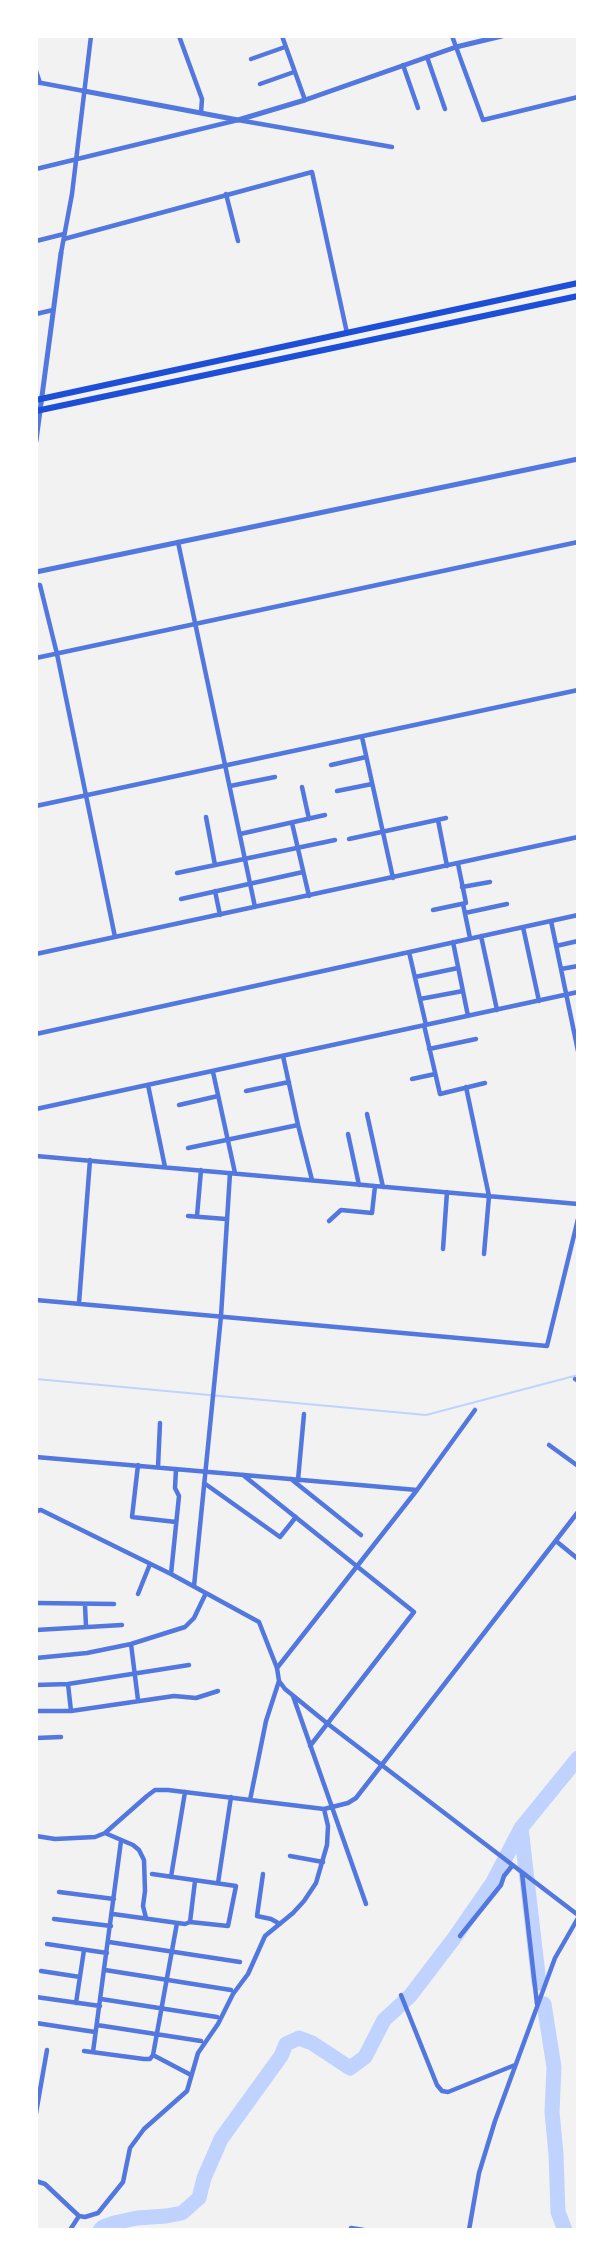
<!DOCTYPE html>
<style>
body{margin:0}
#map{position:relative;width:614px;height:2266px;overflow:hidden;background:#f2f2f2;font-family:"Fira Sans Condensed",sans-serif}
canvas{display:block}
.frame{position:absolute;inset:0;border:38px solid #fff;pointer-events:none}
</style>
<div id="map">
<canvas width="614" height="2266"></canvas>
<div class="frame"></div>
</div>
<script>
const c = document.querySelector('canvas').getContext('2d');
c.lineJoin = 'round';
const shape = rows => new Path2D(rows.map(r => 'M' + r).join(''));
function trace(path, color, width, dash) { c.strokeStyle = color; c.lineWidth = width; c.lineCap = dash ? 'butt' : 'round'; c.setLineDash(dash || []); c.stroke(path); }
const stream = shape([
 [36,1379,426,1415,578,1375]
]);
const river = shape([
 [521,1828,539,1983],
 [544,2004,554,2067,552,2112,556,2154,558,2212,565,2230],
 [100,2230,103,2227,114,2223,137,2218,166,2216,182,2213,199,2198,204,2178,221,2139,281,2056,286,2044,299,2038,312,2043,350,2068,365,2057,384,2020,410,1996,455,1937,493,1882,521,1828,578,1758]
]);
const minor = shape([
 [179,36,202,99,201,113],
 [282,36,305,100],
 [452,36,483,120,578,97],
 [427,57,445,109],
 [251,59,285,47],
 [403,65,418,108],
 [36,71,40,83],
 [36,82,84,91],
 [260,84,294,72],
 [36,169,238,120,392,147],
 [226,194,238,241],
 [64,239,312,172,347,333],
 [36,241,64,234],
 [61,253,72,194,91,36],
 [36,314,53,310],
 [178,542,255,907],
 [36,585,40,585,57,654,115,937],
 [36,658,578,542],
 [362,737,393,878],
 [331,765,366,757],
 [230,786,275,777],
 [302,787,309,819],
 [337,791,372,784],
 [36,806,578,690],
 [206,817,215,865],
 [438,820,447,866],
 [292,823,309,896],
 [240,834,325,815],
 [349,839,446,818],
 [177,873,335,840],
 [462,887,490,882],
 [215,891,220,915],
 [181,899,303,872],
 [463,904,470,938],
 [433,910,466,903,458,864],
 [465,913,507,904],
 [551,921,578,1051],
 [523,927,539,1001],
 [481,936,497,1010],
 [453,942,468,1016],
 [556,946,578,941],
 [409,952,426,1025],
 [36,954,578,837],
 [561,969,578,966],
 [415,977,458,968],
 [420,999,463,991],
 [424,1025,440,1094,485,1083],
 [36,1034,578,915],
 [429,1049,476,1039],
 [213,1072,235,1173],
 [412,1079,435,1074],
 [148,1085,165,1167],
 [466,1087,489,1196,484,1254],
 [246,1091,289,1082],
 [179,1105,218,1096],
 [36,1109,578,992],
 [367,1114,383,1187],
 [298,1125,312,1180],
 [348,1134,359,1185],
 [188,1148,298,1125,283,1056],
 [36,1156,578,1204],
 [188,1216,226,1219],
 [197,1216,201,1170],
 [329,1221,341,1210,372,1213,375,1186],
 [443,1249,447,1192],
 [36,1300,547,1346,578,1219],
 [79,1303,90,1160],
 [575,1379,578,1381],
 [475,1410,417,1490,277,1668,279,1681,285,1689,328,1724,578,1915],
 [549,1445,578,1466],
 [36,1457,417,1490],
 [138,1465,132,1517,176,1522],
 [158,1467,160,1423],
 [243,1475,414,1612,310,1746],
 [291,1479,361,1535],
 [298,1480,304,1414],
 [204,1483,280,1537,296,1517],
 [36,1511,41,1510,171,1574,259,1622,277,1668],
 [556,1541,578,1559],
 [171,1574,179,1496,175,1488,176,1469],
 [194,1586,221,1316,230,1173],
 [138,1594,150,1564],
 [36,1603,114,1604],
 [85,1605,86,1627],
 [36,1630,122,1625],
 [131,1644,138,1700],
 [36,1658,87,1653,131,1644,185,1627,194,1618,206,1593],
 [68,1684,71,1711],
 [36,1685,68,1684,189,1665],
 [293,1696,366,1904],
 [36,1711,71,1711,174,1696,196,1698,218,1691],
 [36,1738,61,1737],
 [250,1800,266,1721,279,1681],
 [324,1809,348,1803,356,1798,578,1512],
 [105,1833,133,1845,139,1850,144,1860,145,1891,143,1906,146,1918],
 [36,1836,55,1839,95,1837,105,1833,147,1796,155,1790,168,1790,324,1809,328,1826,327,1845,316,1883,304,1901,293,1913,265,1936,248,1974,233,1994,218,2024,198,2053,187,2091,144,2129,130,2148,123,2182,98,2213,85,2217,79,2216,45,2184,36,2181],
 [290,1856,323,1862],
 [522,1873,537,2004],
 [263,1874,257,1916,271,1919,280,1924],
 [171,1877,185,1792],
 [218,1883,231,1797],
 [59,1892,114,1899],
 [113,1914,185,1924,190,1922,228,1926,236,1886,152,1874],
 [54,1919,111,1926],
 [190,1922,195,1881],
 [460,1936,501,1885,504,1876,512,1866],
 [109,1942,240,1962],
 [47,1944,107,1953],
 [105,1970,231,1990],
 [41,1971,80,1977],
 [401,1995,437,2085,442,2091,448,2092,515,2065],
 [36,1997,100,2006],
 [101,1999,217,2017],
 [76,2003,84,1950],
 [36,2023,95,2032],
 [97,2025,201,2041],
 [84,2051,144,2059,150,2059,153,2055,177,1923],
 [93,2052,121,1841],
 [153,2055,191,2075],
 [36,2113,47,2050],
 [351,2228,364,2230],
 [70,2230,79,2216],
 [469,2230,479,2173,495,2121,555,1958,578,1918]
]);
const tertiary = shape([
 [84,91,238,120,305,100,456,47,502,36],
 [36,441,61,253],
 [36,572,578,459]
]);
const secondary = shape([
 [36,400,578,283],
 [36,411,578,296]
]);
trace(stream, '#bfd3fe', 2);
trace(river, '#bfd3fe', 15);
trace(minor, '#5277de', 4.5);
trace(tertiary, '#5277de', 5);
trace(secondary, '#1d4ed8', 6);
</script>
